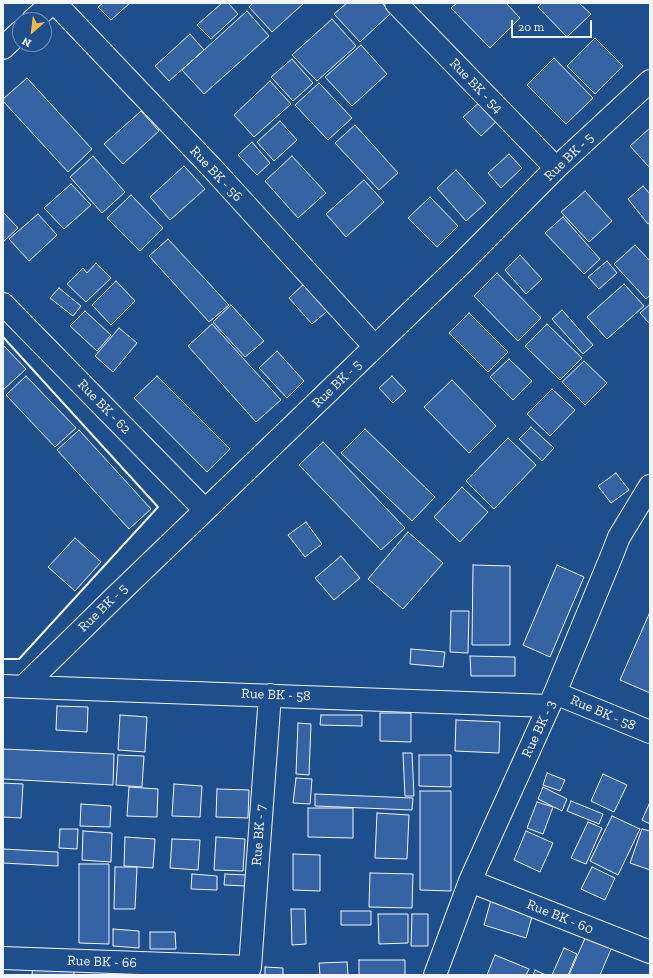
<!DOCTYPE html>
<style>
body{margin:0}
#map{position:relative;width:653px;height:978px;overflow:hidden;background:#1f4e8c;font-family:"Zilla Slab",serif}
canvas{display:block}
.frame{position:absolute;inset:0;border:4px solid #f2f6ff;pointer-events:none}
.north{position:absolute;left:12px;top:12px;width:40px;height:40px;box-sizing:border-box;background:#1f4e8c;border:1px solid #7391ba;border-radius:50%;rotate:208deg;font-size:11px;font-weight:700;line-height:16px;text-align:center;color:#f2f6ff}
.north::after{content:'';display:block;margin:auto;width:14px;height:18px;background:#ffb74d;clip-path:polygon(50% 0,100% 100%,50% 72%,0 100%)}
.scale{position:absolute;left:511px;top:20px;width:81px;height:18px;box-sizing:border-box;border:2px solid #f2f6ff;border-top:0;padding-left:5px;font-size:12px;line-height:14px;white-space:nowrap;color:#f2f6ff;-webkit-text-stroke:3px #1f4e8c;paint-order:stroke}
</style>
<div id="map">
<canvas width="653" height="978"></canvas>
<div class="frame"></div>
<div class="north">N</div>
<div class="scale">20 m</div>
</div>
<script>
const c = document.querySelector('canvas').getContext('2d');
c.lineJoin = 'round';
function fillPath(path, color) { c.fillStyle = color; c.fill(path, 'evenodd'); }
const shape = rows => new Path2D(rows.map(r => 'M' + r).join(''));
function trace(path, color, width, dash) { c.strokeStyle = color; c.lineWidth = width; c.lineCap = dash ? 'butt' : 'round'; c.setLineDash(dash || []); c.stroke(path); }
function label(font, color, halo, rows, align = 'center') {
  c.font = font + ' "Zilla Slab",serif'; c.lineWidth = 3; c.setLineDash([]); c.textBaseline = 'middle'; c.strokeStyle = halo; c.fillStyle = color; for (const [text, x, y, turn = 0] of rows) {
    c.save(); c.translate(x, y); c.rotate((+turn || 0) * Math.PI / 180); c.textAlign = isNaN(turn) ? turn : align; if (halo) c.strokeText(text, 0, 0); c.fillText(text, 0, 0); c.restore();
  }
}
const building = shape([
 [103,3,130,3,111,20,98,7,103,3],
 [222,3,228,3,238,14,211,39,197,25,222,3],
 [253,3,304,3,272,32,249,7,253,3],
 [347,3,382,3,391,13,360,42,334,14,347,3],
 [457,3,506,3,520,18,490,48,451,8,457,3],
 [542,3,579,3,591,14,567,37,538,7,542,3],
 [247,11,269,36,204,94,182,70,247,11],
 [332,19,356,46,317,81,292,55,332,19],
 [190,34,204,50,169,81,155,66,190,34],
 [595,38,623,66,595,94,567,66,595,38],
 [361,45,387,74,352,106,325,77,361,45],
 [554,58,593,98,566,124,527,85,554,58],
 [292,59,313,83,293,101,271,77,292,59],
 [27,78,92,149,68,172,3,101,3,99,27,78],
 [270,81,291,104,254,137,234,115,270,81],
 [319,83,352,118,328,140,295,105,319,83],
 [481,101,498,120,481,136,463,117,481,101],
 [141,111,159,131,123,164,104,144,141,111],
 [280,121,297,140,274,161,257,142,280,121],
 [355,125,398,173,379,190,335,143,355,125],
 [650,128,650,166,649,167,630,146,650,128],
 [252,142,270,163,257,175,238,155,252,142],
 [509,154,522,168,501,188,488,173,509,154],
 [93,156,125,192,102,213,70,177,93,156],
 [292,156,326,193,298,218,265,181,292,156],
 [184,166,205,189,170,220,150,197,184,166],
 [456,170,486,203,466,221,437,188,456,170],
 [364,180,384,202,346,237,326,214,364,180],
 [71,184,91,205,64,229,44,208,71,184],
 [643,186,650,194,650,223,648,224,628,199,643,186],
 [585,191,612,221,589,242,561,212,585,191],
 [131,195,163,228,140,251,107,218,131,195],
 [430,197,458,226,437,247,408,218,430,197],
 [3,212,18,228,3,242,3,212],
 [38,214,57,235,29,261,9,239,38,214],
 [563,217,600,259,584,274,545,233,563,217],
 [168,239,229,305,209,322,149,256,168,239],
 [635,245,650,261,650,295,646,299,614,264,635,245],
 [520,255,542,279,526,294,505,270,520,255],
 [607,261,617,273,599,289,588,277,607,261],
 [96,263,111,278,86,302,67,284,83,268,87,273,96,263],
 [497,273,541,318,518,341,474,296,497,273],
 [116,281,135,301,111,325,92,305,116,281],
 [307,281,331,308,312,324,289,298,307,281],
 [624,284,644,306,607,339,587,317,624,284],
 [59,288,81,306,73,316,50,298,59,288],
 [650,304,650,324,640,313,650,304],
 [231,305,264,341,245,357,213,322,231,305],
 [562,310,593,345,583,354,552,319,562,310],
 [85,311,111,335,97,351,70,326,85,311],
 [469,313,508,352,488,372,449,333,469,313],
 [212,324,281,400,256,422,188,346,212,324],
 [547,324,582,358,560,380,525,346,547,324],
 [119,328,137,343,113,372,95,356,119,328],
 [3,345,26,369,3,390,3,345],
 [277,351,304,381,287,398,259,368,277,351],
 [509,359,532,381,513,400,490,377,509,359],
 [584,361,607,383,585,405,562,382,584,361],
 [26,376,76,428,55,447,6,395,26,376],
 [157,376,230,449,207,472,134,398,157,376],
 [392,376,406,391,393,403,379,388,392,376],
 [452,380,496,426,469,453,424,407,452,380],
 [552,389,575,410,550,436,527,414,552,389],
 [531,427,554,448,542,461,519,439,531,427],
 [365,429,435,497,412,521,341,453,365,429],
 [79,430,151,509,129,529,57,450,79,430],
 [508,438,536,465,494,509,466,481,508,438],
 [323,442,405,528,381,550,299,465,323,442],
 [616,473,629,490,611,503,598,486,616,473],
 [462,487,488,512,460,542,434,517,462,487],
 [306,522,322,544,305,557,288,535,306,522],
 [408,532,443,563,403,609,368,579,408,532],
 [75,538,101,562,75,591,48,567,75,538],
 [341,556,360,578,334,600,315,578,341,556],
 [473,565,510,566,510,645,472,645,473,565],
 [557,565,584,577,550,657,523,645,557,565],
 [451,611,469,611,468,653,450,652,451,611],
 [650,612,650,693,620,680,650,612],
 [411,649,445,652,443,667,410,664,411,649],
 [470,656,515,657,515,676,471,676,470,656],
 [57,706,88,707,87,732,56,730,57,706],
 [380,713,411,713,411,742,380,741,380,713],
 [120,715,147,717,145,752,118,750,120,715],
 [321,715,362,715,362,726,320,725,321,715],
 [456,720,500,722,499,753,455,751,456,720],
 [298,723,311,724,309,775,296,774,298,723],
 [3,749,114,754,113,785,3,779,3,749],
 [403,753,412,753,414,796,405,796,403,753],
 [118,755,144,756,142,787,116,785,118,755],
 [419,755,451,755,451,787,419,786,419,755],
 [547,773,565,780,560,791,543,785,547,773],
 [603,774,627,785,614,812,591,801,603,774],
 [296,778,312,779,310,804,293,803,296,778],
 [3,783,23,784,21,818,3,817,3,783],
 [174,784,202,786,200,817,172,816,174,784],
 [129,787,158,789,157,817,127,816,129,787],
 [543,787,567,799,562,811,538,799,543,787],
 [217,789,249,790,248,818,216,817,217,789],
 [420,791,451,791,451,891,420,890,420,791],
 [315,794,413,798,412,810,315,806,315,794],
 [571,801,603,814,599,824,567,811,571,801],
 [537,802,553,807,543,834,527,828,537,802],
 [650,802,650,824,642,820,650,802],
 [81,804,111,806,110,827,80,826,81,804],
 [308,808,353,808,353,838,308,837,308,808],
 [377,813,409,815,407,859,375,858,377,813],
 [612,816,640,829,618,875,590,861,612,816],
 [588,822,602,828,586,864,571,858,588,822],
 [60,829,78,829,77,849,59,848,60,829],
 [642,829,650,831,650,870,630,863,642,829],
 [83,831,112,833,111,862,82,860,83,831],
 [526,831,553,843,540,872,514,860,526,831],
 [125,837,155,839,153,868,124,866,125,837],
 [216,837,245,839,243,871,214,870,216,837],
 [172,839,200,840,198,870,170,868,172,839],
 [3,849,58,852,58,866,3,863,3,849],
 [293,854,320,855,320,891,293,890,293,854],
 [79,864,109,864,109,944,79,943,79,864],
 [115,867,137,867,135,909,114,909,115,867],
 [592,867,615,878,605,900,581,889,592,867],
 [370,873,413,874,412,908,369,907,370,873],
 [192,874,217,876,217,890,191,889,192,874],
 [225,874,246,875,245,886,224,885,225,874],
 [491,900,533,913,526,938,484,925,491,900],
 [291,909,305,909,306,944,292,945,291,909],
 [341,911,371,911,371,925,341,925,341,911],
 [378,914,408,914,408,943,379,944,378,914],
 [412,914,428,914,428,946,411,946,412,914],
 [113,929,139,931,139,948,113,946,113,929],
 [150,932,175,932,176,949,150,949,150,932],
 [586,936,612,947,600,975,569,975,586,936],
 [564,948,577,954,568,975,552,975,564,948],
 [495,955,529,969,526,975,487,975,495,955],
 [359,960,405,960,405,975,359,975,359,960],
 [347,962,348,975,320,975,319,963,347,962],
 [33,963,74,964,74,975,32,975,33,963],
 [138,964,138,975,110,975,110,965,138,964],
 [265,967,283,968,283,975,265,975,265,967],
 [535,970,546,975,533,975,535,970]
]);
const minor = shape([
 [55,3,213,169,375,347],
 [396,3,556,168],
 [33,20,52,3],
 [3,48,20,32],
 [3,304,205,510],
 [3,686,549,706],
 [24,686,117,595,462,263,556,168,650,81],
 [555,693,650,732],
 [470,881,650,952],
 [3,958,250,967],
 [247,975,250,967,270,695],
 [435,975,470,881,555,693,612,555,619,537,650,486]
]);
const wall = shape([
 [3,337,158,507,19,659,3,659]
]);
const streetNames = [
 ["Rue BK - 54",476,86,46],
 ["Rue BK - 5",569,157,-44],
 ["Rue BK - 56",216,174,47],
 ["Rue BK - 5",337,384,-44],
 ["Rue BK - 62",104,407,46],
 ["Rue BK - 5",103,608,-44],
 ["Rue BK - 58",276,695,2],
 ["Rue BK - 58",603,713,23],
 ["Rue BK - 3",539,729,-65],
 ["Rue BK - 7",259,835,-86],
 ["Rue BK - 60",560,917,22],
 ["Rue BK - 66",102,962,2]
];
fillPath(building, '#3563a3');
trace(building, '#f2f6ff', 1);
trace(minor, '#f2f6ff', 24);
trace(minor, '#1f4e8c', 22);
trace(wall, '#f2f6ff', 2);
label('14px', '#f2f6ff', '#1f4e8c', streetNames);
</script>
